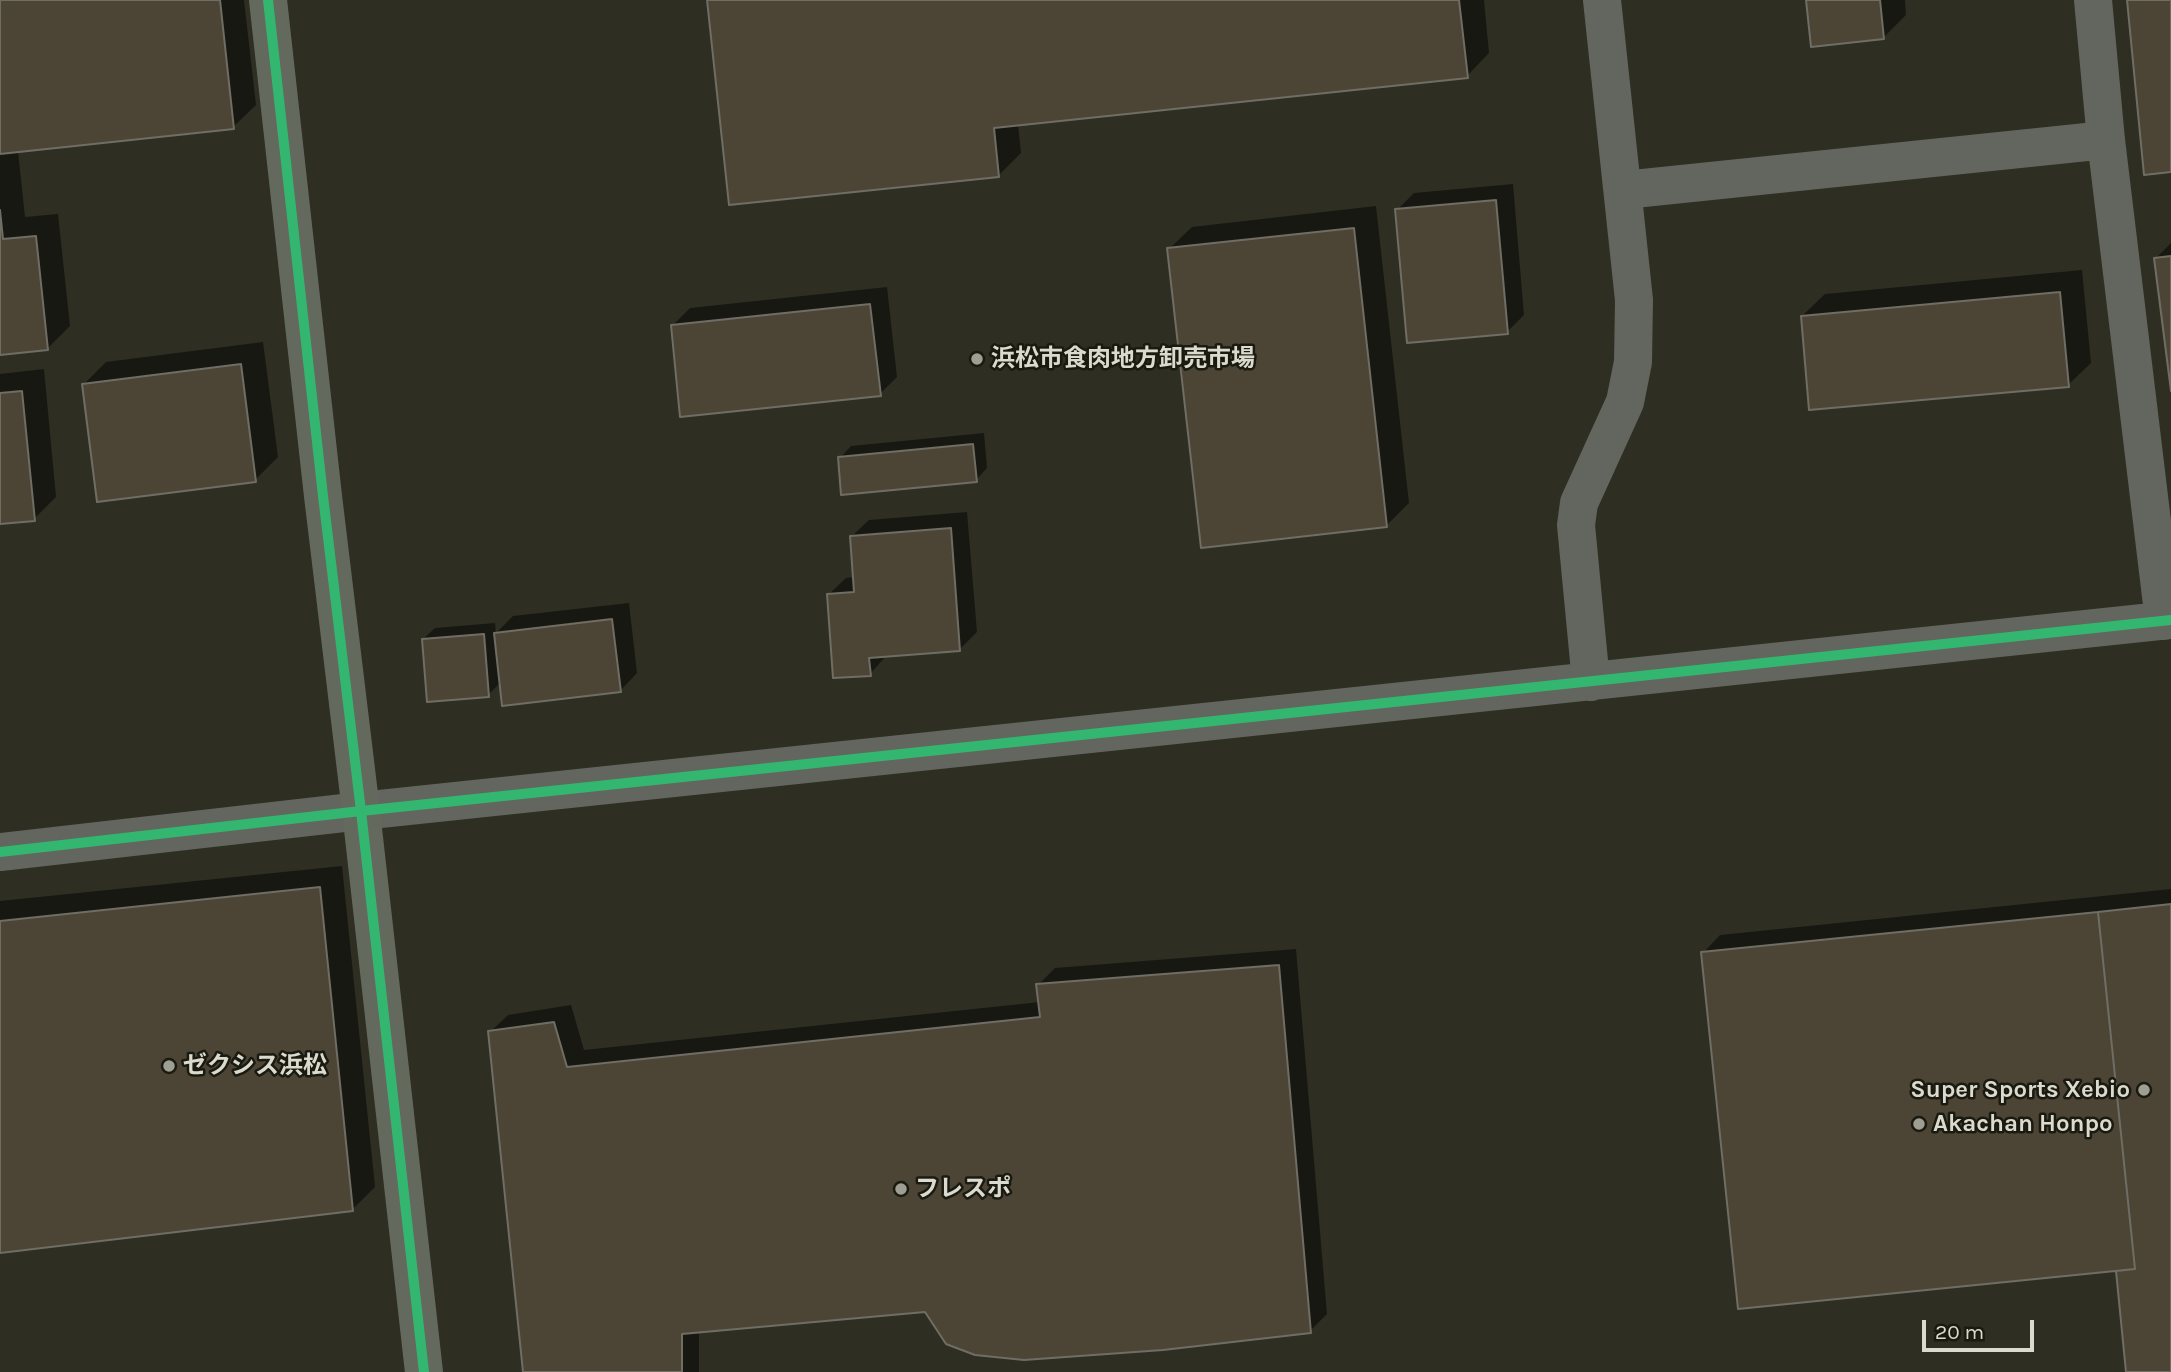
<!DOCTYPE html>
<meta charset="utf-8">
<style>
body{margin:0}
#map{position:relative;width:2171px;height:1372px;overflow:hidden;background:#2e2e23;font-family:Karla,sans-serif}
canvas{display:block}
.scale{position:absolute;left:1922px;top:1320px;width:112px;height:32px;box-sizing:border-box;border:4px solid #dadace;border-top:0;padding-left:9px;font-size:21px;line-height:24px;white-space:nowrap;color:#dadace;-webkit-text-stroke:5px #1a1a11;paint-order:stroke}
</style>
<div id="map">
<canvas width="2171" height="1372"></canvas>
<div class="scale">20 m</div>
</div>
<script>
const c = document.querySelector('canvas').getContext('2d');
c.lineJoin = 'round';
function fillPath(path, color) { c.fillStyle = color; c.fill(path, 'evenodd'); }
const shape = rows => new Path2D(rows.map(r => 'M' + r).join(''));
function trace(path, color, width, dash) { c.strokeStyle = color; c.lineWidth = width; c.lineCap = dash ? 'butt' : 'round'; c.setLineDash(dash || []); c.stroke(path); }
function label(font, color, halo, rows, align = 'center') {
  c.font = font + ' Karla,"Noto Sans JP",sans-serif'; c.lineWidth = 5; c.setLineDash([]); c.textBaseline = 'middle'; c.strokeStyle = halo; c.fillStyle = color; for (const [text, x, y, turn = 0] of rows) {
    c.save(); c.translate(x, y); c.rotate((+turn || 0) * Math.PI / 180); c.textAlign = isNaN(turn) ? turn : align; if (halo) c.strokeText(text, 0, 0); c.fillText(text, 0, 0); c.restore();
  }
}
const shadow = shape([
 [0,0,244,0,256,105,233,127,18,151,25,217,58,214,70,326,48,348,0,354],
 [708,0,1484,0,1489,53,1467,76,1018,124,1021,153,999,175],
 [1808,0,1905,0,1906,15,1884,37],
 [1513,184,1524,315,1507,332,1397,210,1414,193],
 [1376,206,1409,503,1387,525,1169,249,1192,227],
 [2171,243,2171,377,2156,258],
 [2082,270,2091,363,2068,385,1802,316,1825,294],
 [887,287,897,377,880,394,672,326,690,308],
 [263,342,278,457,255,480,84,384,106,362],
 [44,369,56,497,34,519,0,522,0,374],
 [984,433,987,468,976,480,840,458,851,446],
 [967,512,977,632,960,649,887,655,870,674,828,595,846,578,855,577,851,537,869,520],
 [629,603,637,673,620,691,501,682,488,695,423,639,435,628,495,623,496,633,513,616],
 [342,866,375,1187,352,1210,0,1251,0,901],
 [2171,889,2171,1372,2128,1372,2118,1269,1703,953,1720,935],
 [1296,949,1327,1314,1310,1331,926,1310,699,1330,699,1372,525,1372,490,1032,508,1015,571,1005,584,1050,1040,1002,1038,985,1055,968]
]);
const building = shape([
 [0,0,220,0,234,129,0,154,0,0],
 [707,0,1459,0,1468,78,994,128,999,177,729,205,707,0],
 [1806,0,1880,0,1884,39,1811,47,1806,0],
 [2127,0,2171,0,2171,172,2144,175,2127,0],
 [1496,200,1508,334,1407,343,1395,209,1496,200],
 [0,210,3,239,36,236,48,350,0,355,0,210],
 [1354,228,1387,527,1201,548,1167,248,1354,228],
 [2171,256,2171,391,2154,258,2171,256],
 [2060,292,2069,387,1809,410,1801,316,2060,292],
 [870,304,881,396,680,417,671,325,870,304],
 [241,364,256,482,97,502,82,384,241,364],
 [22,391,35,521,0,524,0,393,22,391],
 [973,444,977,482,841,495,838,457,973,444],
 [951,528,960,651,869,658,871,676,833,678,827,594,854,592,850,536,951,528],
 [612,619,621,692,502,706,494,633,612,619],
 [484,634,489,697,427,702,422,639,484,634],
 [320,887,353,1211,0,1253,0,921,320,887],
 [2171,904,2171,1372,2126,1372,2116,1271,2135,1269,2098,912,2171,904],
 [2098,912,2135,1269,1738,1309,1701,952,2098,912],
 [1279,965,1311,1333,1163,1350,1024,1360,975,1355,946,1344,925,1312,682,1334,682,1372,523,1372,488,1031,554,1022,567,1067,1040,1017,1036,984,1279,965]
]);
const street = shape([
 [2093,0,2106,140,2164,621],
 [1624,190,2106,140],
 [1591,682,1576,525,1579,503,1625,402,1633,362,1634,300,1602,0],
 [0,852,361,811,2171,620]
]);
const secondary = shape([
 [268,0,323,496,361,811,424,1372]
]);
const cycleway = shape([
 [268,0,323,496,361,811,424,1372],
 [0,852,361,811,2171,620]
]);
const markers = [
 [977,359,7,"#9e9e92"],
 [169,1066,7,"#9e9e92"],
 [2144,1090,7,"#9e9e92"],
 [1919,1124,7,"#9e9e92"],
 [901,1189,7,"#9e9e92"]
];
const poiNames = [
 ["浜松市食肉地方卸売市場",991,359],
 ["ゼクシス浜松",183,1066],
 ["Super Sports Xebio",2130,1090,"right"],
 ["Akachan Honpo",1933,1124],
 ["フレスポ",915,1189]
];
fillPath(shadow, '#0007');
fillPath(building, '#4c4536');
trace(building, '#6f6d64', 2);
trace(street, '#62665e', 38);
trace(secondary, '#64695e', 38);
trace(cycleway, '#33b770', 10);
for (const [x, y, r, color] of markers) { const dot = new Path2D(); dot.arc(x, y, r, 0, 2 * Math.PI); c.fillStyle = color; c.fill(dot); trace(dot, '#1a1a11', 2.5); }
label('bold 24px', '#dadace', '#1a1a11', poiNames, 'left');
</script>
